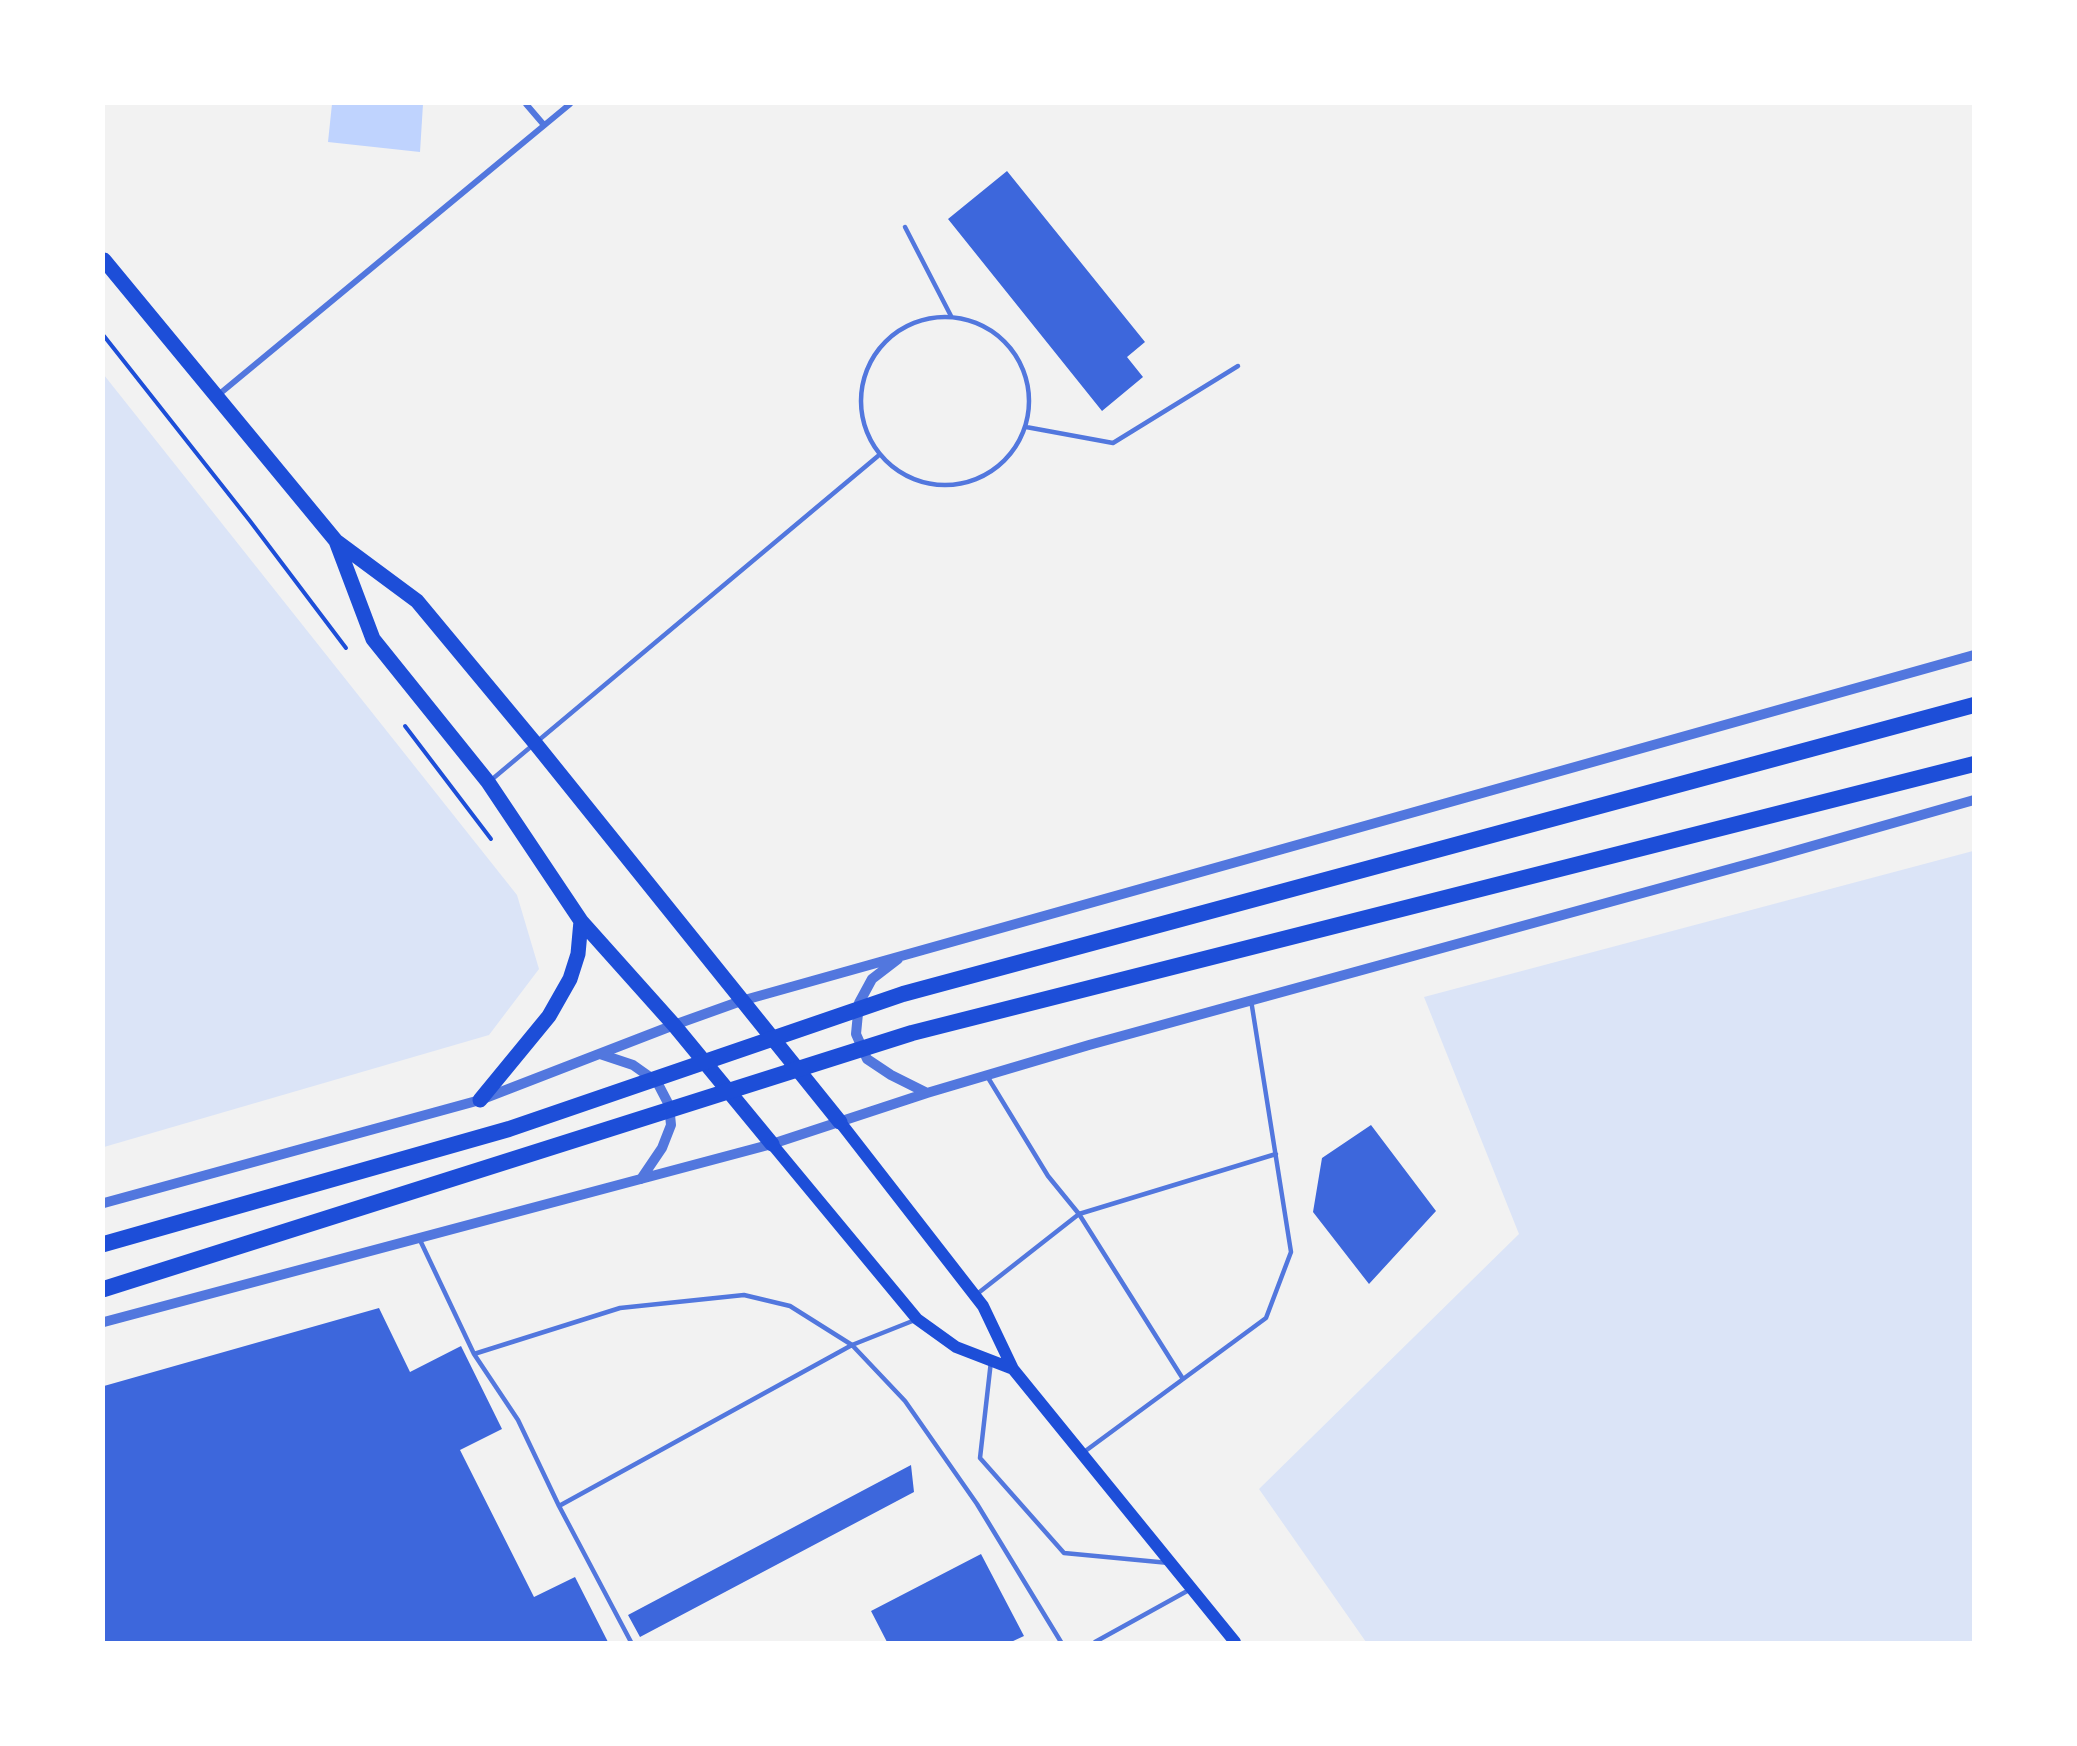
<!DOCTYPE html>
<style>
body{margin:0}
#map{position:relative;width:2077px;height:1746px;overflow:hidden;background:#f2f2f2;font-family:"Source Sans 3",sans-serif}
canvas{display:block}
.frame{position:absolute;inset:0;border:105px solid #fff;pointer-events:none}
</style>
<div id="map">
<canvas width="2077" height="1746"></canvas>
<div class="frame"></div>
</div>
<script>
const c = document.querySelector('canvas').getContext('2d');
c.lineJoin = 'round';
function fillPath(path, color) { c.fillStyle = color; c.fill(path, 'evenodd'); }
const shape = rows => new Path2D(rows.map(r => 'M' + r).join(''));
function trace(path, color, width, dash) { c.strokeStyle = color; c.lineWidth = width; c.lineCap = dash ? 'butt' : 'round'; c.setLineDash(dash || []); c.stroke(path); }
const green = shape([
 [104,375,517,895,539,969,489,1035,104,1147],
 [1973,851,1973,1642,1366,1642,1259,1489,1519,1234,1424,997]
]);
const water = shape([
 [332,104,423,104,420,152,328,142]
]);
const building = shape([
 [1007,171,1145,342,1127,357,1143,377,1102,411,948,219],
 [1371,1125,1436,1211,1369,1284,1313,1212,1322,1158],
 [379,1308,410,1372,461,1346,502,1429,460,1450,534,1597,575,1577,608,1642,104,1642,104,1386],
 [911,1465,914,1492,640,1637,628,1615],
 [981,1554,1024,1636,1011,1642,887,1642,871,1611]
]);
const path = shape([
 [104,336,250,521,346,648],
 [405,726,491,839]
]);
const service = shape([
 [905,227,951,316],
 '861 401a84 84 0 1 1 168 0a84 84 0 1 1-168 0Z',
 [1026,427,1113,443,1238,366],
 [490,781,878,456],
 [987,1076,1048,1176,1079,1214,1276,1154],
 [419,1238,474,1354,620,1308,744,1295,790,1306,852,1345,905,1401,977,1504,1061,1642],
 [977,1294,1079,1214,1183,1379],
 [474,1354,518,1420,559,1506,631,1642],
 [991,1361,980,1458,1064,1553,1169,1563],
 [1084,1452,1266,1318,1291,1252,1251,1000],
 [559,1506,852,1345,915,1320],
 [1095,1642,1189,1590]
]);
const minor = shape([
 [526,104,544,125],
 [217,396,570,104]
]);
const tertiary = shape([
 [898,959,872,979,859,1003,856,1034,867,1059,891,1075,927,1093],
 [600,1054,633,1065,657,1082,669,1105,671,1125,662,1148,641,1179],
 [104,1203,480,1100,674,1025,741,1001,1974,655],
 [104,1322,772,1144,927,1093,1089,1045,1770,858,1974,800]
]);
const secondary = shape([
 [840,1122,983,1306,1013,1369,1235,1642],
 [772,1144,917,1319,956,1347,1013,1369]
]);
const primary = shape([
 [104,260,336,541,417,601,535,743,840,1122],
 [336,541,373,639,488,782,581,921,674,1025,772,1144],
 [480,1100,549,1016,570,979,578,954,581,921]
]);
const trunk = shape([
 [104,1244,509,1129,903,994,1974,705],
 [104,1289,912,1033,1974,764]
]);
fillPath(green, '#dbe4f7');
fillPath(water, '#bfd3fe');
fillPath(building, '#3d67dc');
trace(path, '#1d4ed8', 4);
trace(service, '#5277de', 4.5);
trace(minor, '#5277de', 6);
trace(tertiary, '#5277de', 10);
trace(secondary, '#1d4ed8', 12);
trace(primary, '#1d4ed8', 15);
trace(trunk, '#1d4ed8', 16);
</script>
